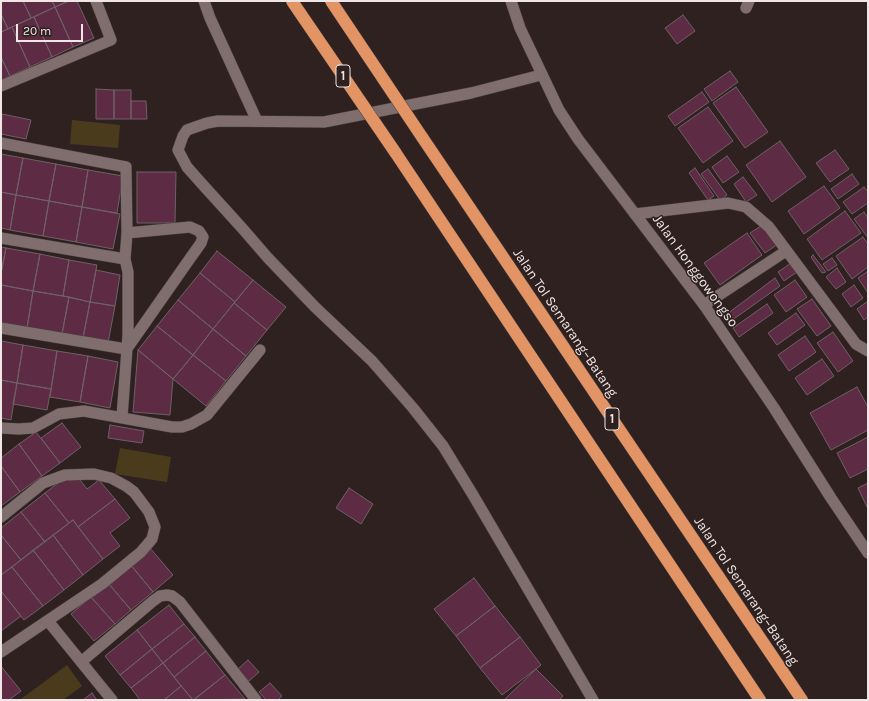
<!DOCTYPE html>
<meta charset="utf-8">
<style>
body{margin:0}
#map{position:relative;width:869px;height:701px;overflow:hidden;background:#2e2120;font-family:Karla,sans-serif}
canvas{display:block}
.frame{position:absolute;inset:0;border:2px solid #f0e6e5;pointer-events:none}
.scale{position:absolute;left:16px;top:24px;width:67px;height:18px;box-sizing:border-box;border:2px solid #f0e6e5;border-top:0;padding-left:5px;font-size:12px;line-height:14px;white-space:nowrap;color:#f0e6e5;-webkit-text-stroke:3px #2e2120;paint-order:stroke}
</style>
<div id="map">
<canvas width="869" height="701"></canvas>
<div class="frame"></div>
<div class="scale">20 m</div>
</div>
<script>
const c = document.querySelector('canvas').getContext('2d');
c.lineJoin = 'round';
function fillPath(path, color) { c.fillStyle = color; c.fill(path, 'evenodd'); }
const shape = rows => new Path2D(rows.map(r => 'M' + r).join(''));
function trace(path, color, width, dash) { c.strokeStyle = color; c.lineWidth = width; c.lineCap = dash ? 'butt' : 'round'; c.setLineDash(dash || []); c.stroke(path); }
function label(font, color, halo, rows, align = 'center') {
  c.font = font + ' Karla,sans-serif'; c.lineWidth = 3; c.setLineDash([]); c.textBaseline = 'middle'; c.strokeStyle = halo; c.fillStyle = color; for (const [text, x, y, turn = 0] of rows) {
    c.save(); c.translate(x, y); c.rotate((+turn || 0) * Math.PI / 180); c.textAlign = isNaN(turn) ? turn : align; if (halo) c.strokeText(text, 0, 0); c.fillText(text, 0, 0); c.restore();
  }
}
const green = shape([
 [72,120,120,125,118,148,70,144],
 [120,448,171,457,167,482,115,474],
 [67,665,82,686,63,700,22,700,21,699]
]);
const building = shape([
 [1,1,23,1,31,18,8,29,1,14,1,1],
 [23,1,52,1,55,7,31,18,23,1],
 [52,1,69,1,55,7,52,1],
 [69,1,77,1,94,38,73,47,55,7,69,1],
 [55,7,73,47,52,57,34,17,55,7],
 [1,14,8,29,1,32,1,14],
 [683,15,695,31,677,44,665,28,683,15],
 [34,17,52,57,30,67,12,27,34,17],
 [12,27,30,67,10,76,1,57,1,32,12,27],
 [1,57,10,76,1,80,1,57],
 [730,71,738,82,712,101,704,89,730,71],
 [736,87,768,132,745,148,713,103,736,87],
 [96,89,114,90,114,119,96,119,96,89],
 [114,90,131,90,131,119,114,119,114,90],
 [702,92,709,102,675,126,668,116,702,92],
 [131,101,146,101,147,119,131,119,131,101],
 [708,107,733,141,703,163,678,128,708,107],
 [2,114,31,120,26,139,1,134,2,114],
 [780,141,806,177,772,202,746,165,780,141],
 [835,150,849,169,830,182,816,163,835,150],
 [1,154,23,158,16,195,1,192,1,154],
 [727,156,739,172,723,183,712,167,727,156],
 [23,158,56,164,49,201,16,195,23,158],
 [56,164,88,170,82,207,49,201,56,164],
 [695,168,714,196,708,200,689,173,695,168],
 [708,169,727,195,720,200,701,174,708,169],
 [88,170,123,176,117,213,82,207,88,170],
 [137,172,176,172,175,223,137,223,137,172],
 [852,174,859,184,838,199,831,189,852,174],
 [743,177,757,195,746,202,734,184,743,177],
 [824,186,840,208,804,234,788,211,824,186],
 [864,187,868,192,868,203,852,214,843,202,864,187],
 [1,192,16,195,10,230,1,228,1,192],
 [16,195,49,201,43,236,10,230,16,195],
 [49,201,82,207,76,242,43,236,49,201],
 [82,207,120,214,113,249,76,242,82,207],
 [845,211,861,233,822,260,807,239,845,211],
 [864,212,868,218,868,238,854,219,864,212],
 [764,224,778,244,765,253,750,233,764,224],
 [747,233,762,255,720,285,704,263,747,233],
 [863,237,868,244,868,267,852,279,836,256,863,237],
 [1,247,6,248,1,274,1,247],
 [6,248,40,254,33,291,1,285,1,274,6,248],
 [217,251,253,280,235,302,200,273,217,251],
 [40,254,69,260,63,296,33,291,40,254],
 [813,255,826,272,822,273,811,257,813,255],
 [832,258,837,265,828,271,823,264,832,258],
 [69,260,97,265,90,302,63,296,69,260],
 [791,263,797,272,784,281,778,272,791,263],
 [837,268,846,282,836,289,826,277,837,268],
 [96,270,120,275,115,306,90,302,96,270],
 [868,271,868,293,858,278,868,271],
 [200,273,235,302,213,329,178,300,200,273],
 [775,278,780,286,731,321,727,314,775,278],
 [253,280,286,307,267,330,234,303,253,280],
 [795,280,807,297,786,312,774,295,795,280],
 [1,285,33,291,27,328,1,323,1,285],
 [854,285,863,298,851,307,842,294,854,285],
 [33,291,69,297,62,334,27,328,33,291],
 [69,297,90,302,83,338,62,334,69,297],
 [812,299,831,326,817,336,797,309,812,299],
 [178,300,213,329,193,355,157,326,178,300],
 [868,301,868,317,864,320,857,309,868,301],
 [90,302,115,306,108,343,83,338,90,302],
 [234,303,267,330,246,356,213,329,234,303],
 [767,304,773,313,739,337,733,328,767,304],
 [796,313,805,325,777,345,768,333,796,313],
 [157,326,193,355,173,379,138,350,157,326],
 [213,329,246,356,226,381,193,355,213,329],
 [833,332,853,361,838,372,817,343,833,332],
 [805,336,816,352,789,371,778,355,805,336],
 [1,341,23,345,17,383,1,380,1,341],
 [23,345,57,351,51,389,17,383,23,345],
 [138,350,173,379,170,415,133,412,138,350],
 [57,351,88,356,80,402,50,397,57,351],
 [193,355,226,381,206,406,173,379,193,355],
 [88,356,118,362,110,408,80,402,88,356],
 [822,359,834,376,807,395,795,378,822,359],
 [1,380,17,383,11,420,1,418,1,380],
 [17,383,51,389,47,410,13,404,17,383],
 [857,387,868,407,868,430,831,450,810,413,857,387],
 [62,423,81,447,60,463,41,438,62,423],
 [110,425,144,431,142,443,108,438,110,425],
 [36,432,60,463,42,476,19,444,36,432],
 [868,437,868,469,850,478,837,453,868,437],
 [19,444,42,476,20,492,1,466,1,458,19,444],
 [1,466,20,492,1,506,1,466],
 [77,476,87,489,99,480,115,499,78,527,73,520,69,523,45,493,66,477,70,481,77,476],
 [868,483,868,507,867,507,858,488,868,483],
 [349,488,373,504,361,524,336,508,349,488],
 [45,493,69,523,45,542,21,512,45,493],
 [115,499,130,518,110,533,120,546,103,559,78,527,115,499],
 [21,512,45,542,21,560,1,535,1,528,21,512],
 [73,520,103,559,83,575,53,535,73,520],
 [1,535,21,560,1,575,1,535],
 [53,535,83,575,64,590,33,550,53,535],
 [150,548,173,575,153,592,130,564,150,548],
 [33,550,64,590,43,606,12,567,33,550],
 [130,564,153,592,131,610,108,583,130,564],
 [12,567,43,606,24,620,1,591,1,575,12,567],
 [474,578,495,606,456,636,434,609,474,578],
 [108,583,131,610,115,624,91,597,108,583],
 [1,591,21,616,1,631,1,591],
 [91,597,115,624,94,641,71,614,91,597],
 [169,605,184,624,152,649,137,630,169,605],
 [495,606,520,637,480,668,456,636,495,606],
 [184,624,195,637,163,663,152,649,184,624],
 [137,630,152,649,120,675,105,656,137,630],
 [195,637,206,651,174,677,163,663,195,637],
 [520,637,541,665,502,695,480,668,520,637],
 [152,649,163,663,131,688,120,675,152,649],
 [206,651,225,675,193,700,174,677,206,651],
 [248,660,259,672,249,681,238,669,248,660],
 [163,663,181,686,164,700,140,700,131,688,163,663],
 [1,666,21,691,9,700,1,700,1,666],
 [536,669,563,696,559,700,504,700,536,669],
 [225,675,245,699,194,700,225,675],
 [270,683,282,696,278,700,266,700,259,692,270,683],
 [181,686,193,700,164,700,181,686],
 [92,693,97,700,83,700,92,693]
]);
const service = shape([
 [204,1,210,18,257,121],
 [746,8,749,1]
]);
const minor = shape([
 [541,75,471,93,324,122,218,121,207,123,187,130,183,136,178,150,187,167,203,185,242,228,268,258,315,307,372,361,413,408,443,446,473,495,593,700],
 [1,86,111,40,96,1],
 [1,143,126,167,127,233,125,259,128,272,128,335,122,417],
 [635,214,728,203,746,207,769,227,856,344,868,351],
 [127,233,190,227,199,231,203,237,201,243,191,257,128,347],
 [1,238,125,259],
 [704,305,786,251],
 [1,328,126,349],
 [1,428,19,429,33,428,59,414,84,411,172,427,182,427,191,424,207,415,260,350],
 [1,517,43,483,65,475,94,474,111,478,126,486,134,492,149,512,155,527,152,539,141,552,102,584,1,652],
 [48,621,112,700],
 [81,662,153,601,160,596,167,595,172,596,180,602,256,700]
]);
const tertiary = shape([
 [511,1,520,28,559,110,578,139,704,305,774,408,831,498,868,553]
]);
const motorway = shape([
 [422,137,802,700],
 [395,152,760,700]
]);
const motorwayBridge = shape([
 [292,1,395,152],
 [331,1,422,137]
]);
const shields = [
 [343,76,14],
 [612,419,14]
];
const shieldNames = [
 ["1",343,76],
 ["1",612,419]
];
const streetNames = [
 ["Jalan Honggowongso",695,271,54],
 ["Jalan Tol Semarang–Batang",565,323,56],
 ["Jalan Tol Semarang–Batang",746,591,56]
];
fillPath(green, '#4b3b1d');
fillPath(building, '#5d2c44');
trace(building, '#6f6066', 1);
trace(service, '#4a3f3f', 12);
trace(minor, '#4a3f3f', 12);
trace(tertiary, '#4a3f3f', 12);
trace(motorway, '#4a3f3f', 13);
trace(service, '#806e6e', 11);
trace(minor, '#806e6e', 11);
trace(tertiary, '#806e6e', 11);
trace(motorway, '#e29465', 12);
trace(motorwayBridge, '#4a3f3f', 13, []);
trace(motorwayBridge, '#e29465', 12);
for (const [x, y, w] of shields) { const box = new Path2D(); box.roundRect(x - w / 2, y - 11, w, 22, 3); c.fillStyle = '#2e2120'; c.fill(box); trace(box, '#f0e6e5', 1); }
label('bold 13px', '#f0e6e5', null, shieldNames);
label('14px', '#f0e6e5', '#2e2120', streetNames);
</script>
